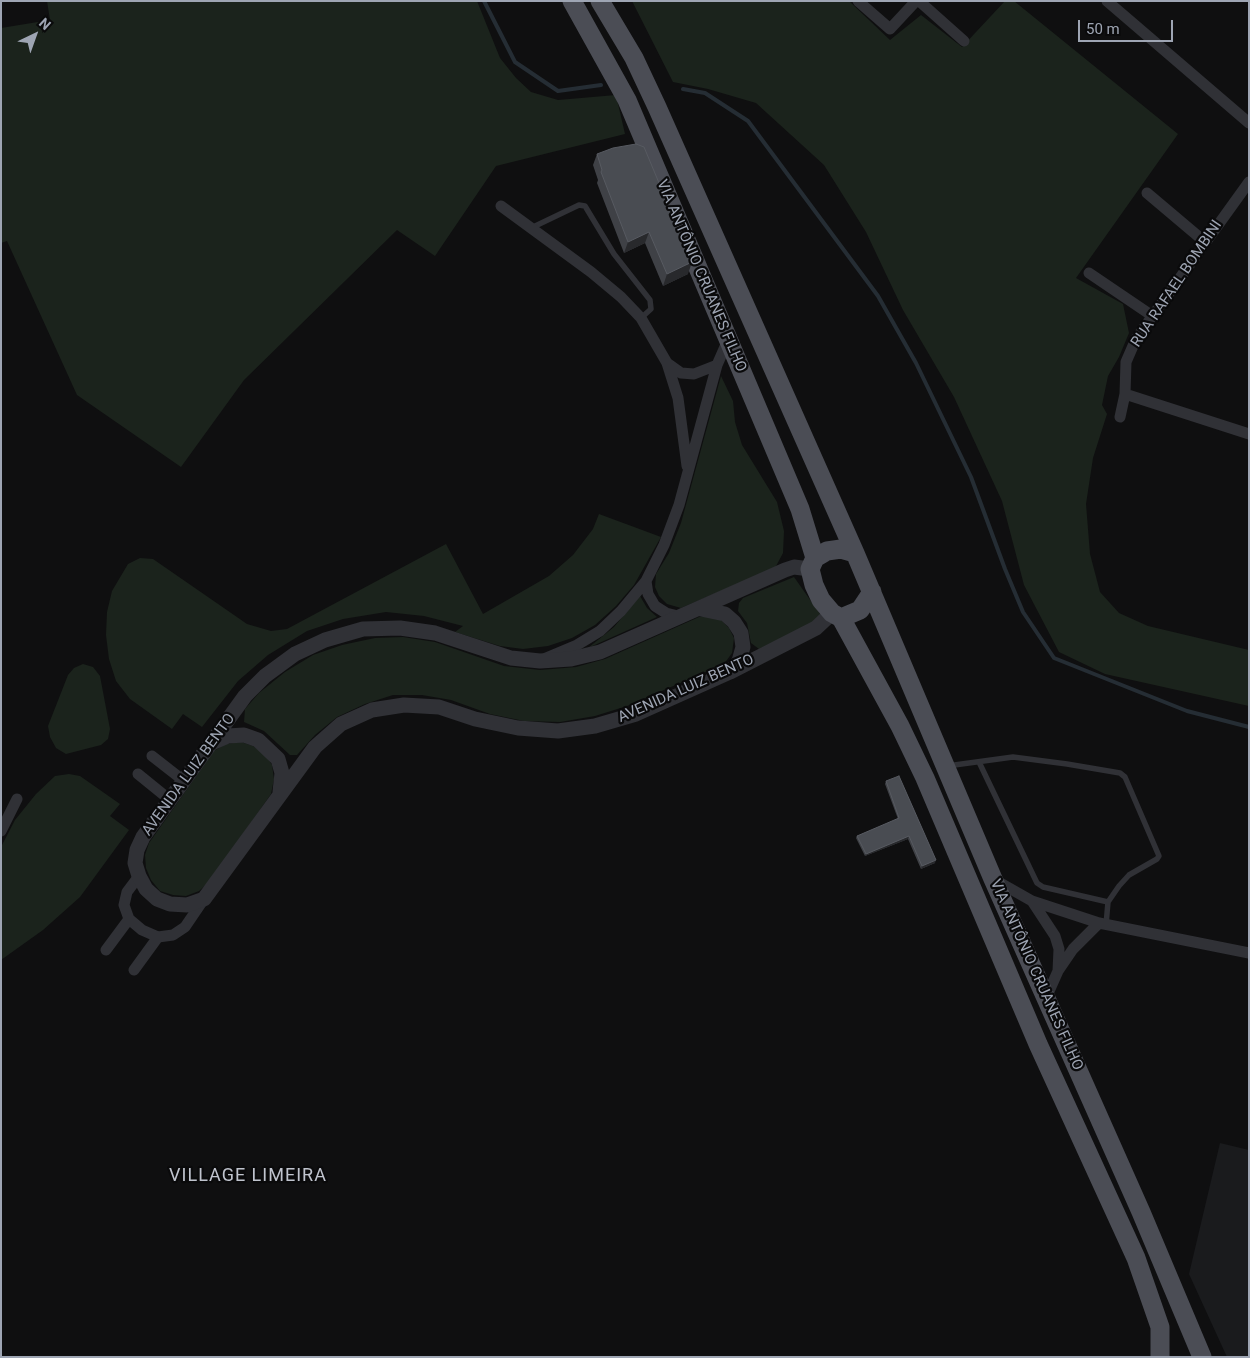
<!DOCTYPE html>
<meta charset="utf-8">
<style>
body{margin:0}
#map{position:relative;width:1250px;height:1358px;overflow:hidden;background:#0f0f10;font-family:Roboto,sans-serif}
canvas{display:block}
.frame{position:absolute;inset:0;border:2px solid #9ea5b3;pointer-events:none}
.north{position:absolute;left:10px;top:10px;width:50px;height:50px;-webkit-text-stroke:4px #0a0a0b;paint-order:stroke;rotate:42deg;font-size:14px;font-weight:700;line-height:20px;text-align:center;color:#9ea5b3}
.north::after{content:'';display:block;margin:auto;width:18px;height:22px;background:#9ea5b3;clip-path:polygon(50% 0,100% 100%,50% 72%,0 100%)}
.scale{position:absolute;left:1078px;top:20px;width:95px;height:22px;box-sizing:border-box;border:2px solid #9ea5b3;border-top:0;padding-left:6px;font-size:15px;line-height:18px;white-space:nowrap;color:#9ea5b3;-webkit-text-stroke:4px #0a0a0b;paint-order:stroke}
</style>
<div id="map">
<canvas width="1250" height="1358"></canvas>
<div class="frame"></div>
<div class="north">N</div>
<div class="scale">50 m</div>
</div>
<script>
const c = document.querySelector('canvas').getContext('2d');
c.lineJoin = 'round';
function fillPath(path, color) { c.fillStyle = color; c.fill(path, 'evenodd'); }
const shape = rows => new Path2D(rows.map(r => 'M' + r).join(''));
function trace(path, color, width, dash) { c.strokeStyle = color; c.lineWidth = width; c.lineCap = dash ? 'butt' : 'round'; c.setLineDash(dash || []); c.stroke(path); }
function label(font, color, halo, rows, align = 'center') {
  c.font = font + ' Roboto,sans-serif'; c.lineWidth = 4.5; c.setLineDash([]); c.textBaseline = 'middle'; c.strokeStyle = halo; c.fillStyle = color; for (const [text, x, y, turn = 0] of rows) {
    c.save(); c.translate(x, y); c.rotate((+turn || 0) * Math.PI / 180); c.textAlign = isNaN(turn) ? turn : align; if (halo) c.strokeText(text, 0, 0); c.fillText(text, 0, 0); c.restore();
  }
}
const built = shape([
 [1220,1143,1249,1150,1249,1356,1227,1357,1189,1274]
]);
const green = shape([
 [47,1,477,1,500,58,516,78,531,92,558,100,616,95,625,134,496,166,435,256,397,230,244,380,181,467,77,395,7,241,1,243,1,28,50,20],
 [632,1,849,1,890,40,921,15,962,47,1005,1,1014,1,1178,134,1076,278,1123,304,1129,333,1119,357,1108,376,1102,405,1107,414,1093,458,1086,504,1090,554,1100,592,1119,613,1148,626,1249,650,1249,706,1105,674,1059,652,1024,585,1002,501,954,397,903,310,866,232,824,165,756,103,708,89,673,82],
 [721,376,733,401,735,422,742,445,777,502,784,531,783,553,775,568,681,608,667,604,659,596,655,587,656,574,669,553,681,523],
 [599,514,661,537,634,585,616,606,595,625,572,638,548,646,523,649,500,646,455,632,463,626,424,616,386,612,343,619,307,631,268,655,238,681,202,727,183,714,172,729,130,699,116,681,109,659,106,635,107,612,112,591,128,564,140,558,153,559,247,624,271,631,287,629,446,544,483,614,549,576,573,555,593,529],
 [794,577,825,621,759,649,751,643,747,623,738,611,739,603,743,598],
 [640,596,647,608,657,617,588,648,614,627],
 [710,616,720,619,729,628,734,638,732,653,724,664,627,706,595,716,560,722,524,721,490,714,451,700,422,695,393,695,365,704,337,717,315,735,297,755,290,755,264,731,244,722,245,709,259,693,285,672,313,655,342,645,375,638,403,637,435,642,504,666,540,670,576,667,605,659,699,617],
 [83,664,93,667,100,676,110,729,108,739,101,745,66,754,56,748,50,737,48,726,68,675,74,668],
 [241,742,253,746,265,754,272,765,274,779,271,794,210,881,199,891,186,896,173,895,160,891,151,880,146,868,145,855,149,843,214,751,226,744],
 [69,774,80,776,120,804,110,816,129,830,80,897,43,930,1,960,1,847,15,820,36,794,55,776]
]);
const stream = shape([
 [484,1,515,62,558,91,601,85],
 [683,89,705,93,748,121,878,296,916,363,971,477,1005,569,1023,612,1054,658,1187,711,1249,727]
]);
const service = shape([
 [531,228,579,205,585,206,614,254,650,300,651,309,641,318],
 [979,762,1037,883,1043,887,1108,902],
 [947,766,1013,757,1067,764,1120,773,1125,777,1159,856,1157,859,1129,875,1119,886,1108,902,1106,925]
]);
const minor = shape([
 [858,1,890,29,916,1],
 [919,1,964,41],
 [1107,1,1249,123],
 [1147,193,1205,242],
 [501,206,591,272,621,297,641,318,667,363,678,398,687,466],
 [1089,273,1151,315],
 [667,363,681,373,694,374,717,365],
 [1125,394,1249,434],
 [1120,417,1125,394,1126,362,1136,339,1249,182],
 [646,581,648,594,655,606,666,613,682,617],
 [546,658,577,645,600,631,621,611,646,581,664,545,679,505,717,365,728,340],
 [152,756,184,781],
 [138,774,170,800],
 [1,831,17,799],
 [139,876,127,892,124,905,129,919,142,930,158,937,173,935,185,927,204,899],
 [995,880,1032,901,1099,923,1249,953],
 [1032,901,1055,936,1059,949,1058,971],
 [106,950,129,919],
 [134,970,158,937],
 [1046,998,1058,971,1073,949,1099,923]
]);
const tertiary = shape([
 [810,569,794,567,785,570,600,652,571,659,540,661,511,658,435,633,400,628,363,629,325,640,295,654,265,676,245,696,143,837,137,850,135,863,139,876,146,889,157,899,170,904,187,905,204,899,315,747,341,724,372,710,404,705,439,707,475,719,518,728,558,731,595,726,636,714,730,672,816,628,832,613],
 [701,609,725,614,734,622,741,633,743,647,739,661,730,672],
 [212,743,228,736,244,735,258,740,278,759,282,773,280,792]
]);
const primary = shape([
 [572,1,627,100,800,509,815,558],
 [600,1,634,58,657,107,855,553,993,879,1141,1212,1202,1357],
 [855,553,841,549,827,551,815,558,810,569,814,585,821,600,832,613,841,618,860,610,872,592],
 [841,618,900,726,925,778,1038,1044,1136,1258,1160,1327,1160,1357]
]);
const wall = shape([
 [597,154,688,274,663,286,645,243,624,253,597,183,598,180,593,165],
 [886,781,935,863,921,869,908,839,865,856,856,838,857,836,898,819,885,784]
]);
const shadedWall = shape([
 [649,232,645,243,624,253,628,242],
 [692,262,688,274,663,286,667,274],
 [909,836,908,839,865,856,866,854],
 [936,860,935,863,921,869,922,866]
]);
const building = shape([
 [636,144,644,147,692,262,667,274,649,232,628,242,601,172,602,170,597,154,613,148,636,144],
 [899,776,936,860,922,866,909,836,866,854,857,836,899,818,886,781,899,776]
]);
const streetNames = [
 ["VIA ANTÔNIO CRUANES FILHO",701,276,67],
 ["RUA RAFAEL BOMBINI",1177,284,-56],
 ["AVENIDA LUIZ BENTO",686,689,-24],
 ["AVENIDA LUIZ BENTO",189,775,-54],
 ["VIA ANTÔNIO CRUANES FILHO",1036,975,66]
];
const quarterNames = [
 ["VILLAGE LIMEIRA",248,1176]
];
fillPath(built, '#1a1b1d');
fillPath(green, '#1b231c');
trace(stream, '#252d34', 4);
trace(service, '#303136', 5.5);
trace(minor, '#303136', 11);
trace(tertiary, '#303136', 15);
trace(primary, '#4b4d55', 19);
fillPath(wall, '#3f4146');
fillPath(shadedWall, '#28292c');
fillPath(building, '#494c52');
trace(building, '#575a61', 1);
label('15px', '#9ea5b3', '#0a0a0b', streetNames);
c.letterSpacing = '1px';
label('18px', '#c0c4ce', '#0a0a0b', quarterNames);
c.letterSpacing = '0px';
</script>
